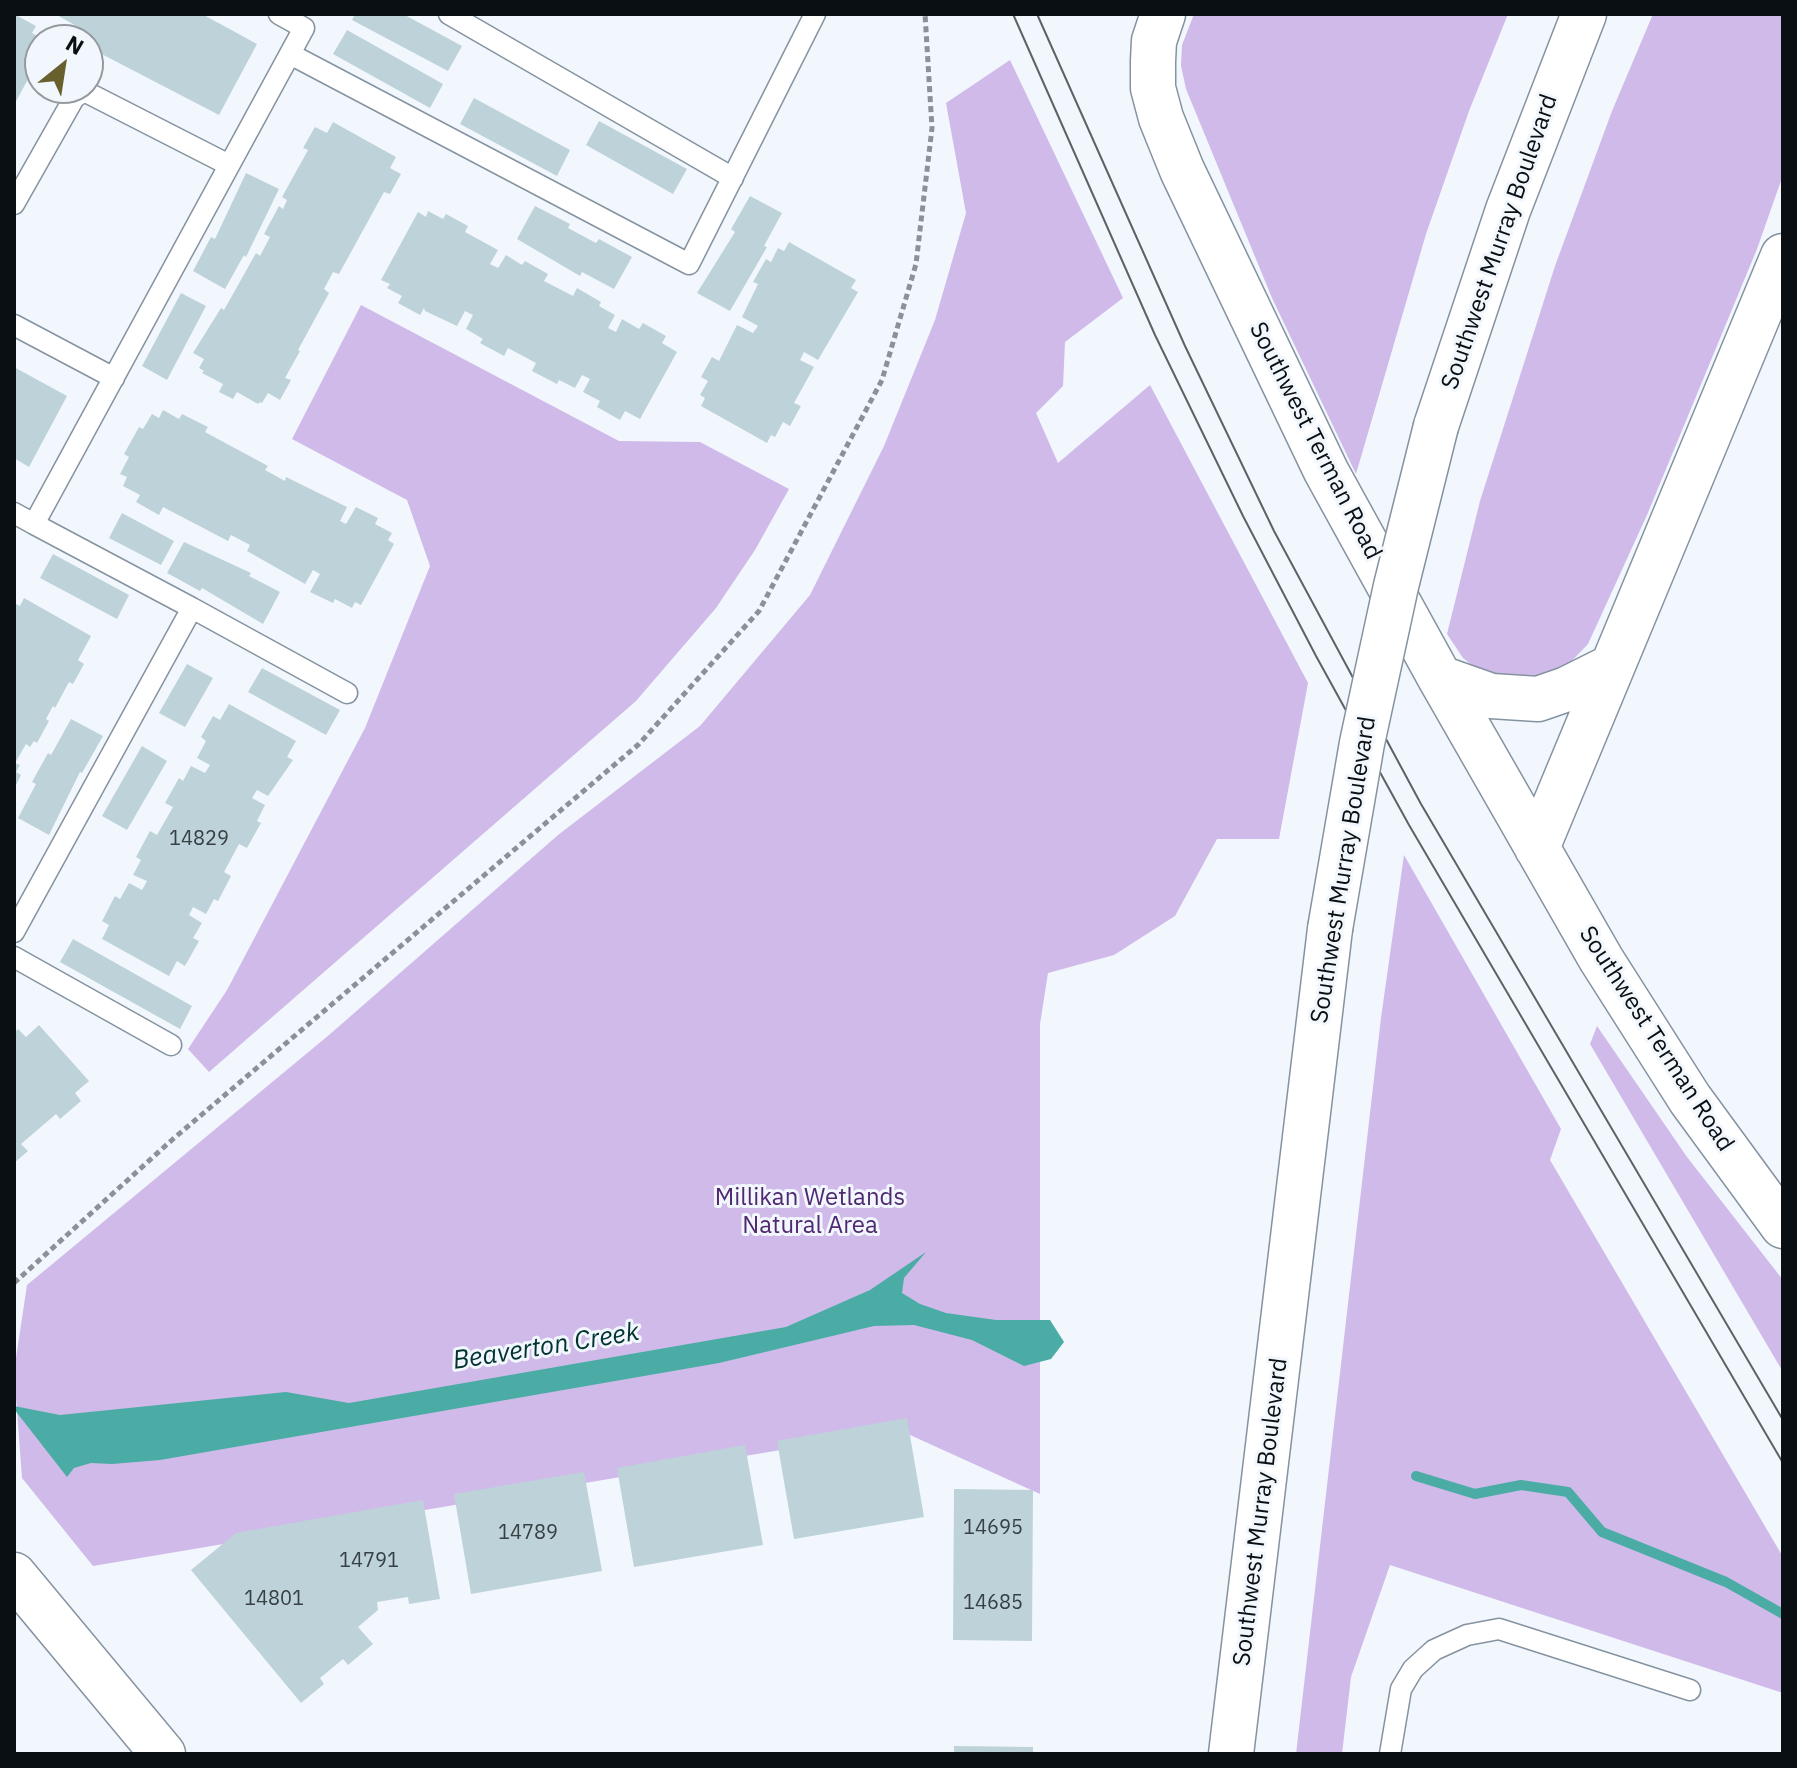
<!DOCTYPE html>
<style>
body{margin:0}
#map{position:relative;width:1797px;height:1768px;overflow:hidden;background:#f1f7fd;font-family:"IBM Plex Sans",sans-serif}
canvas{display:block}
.frame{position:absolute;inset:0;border:16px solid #0a0f13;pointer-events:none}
.north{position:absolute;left:24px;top:24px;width:80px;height:80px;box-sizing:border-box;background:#f1f7fd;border:2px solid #959a9f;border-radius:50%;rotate:30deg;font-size:22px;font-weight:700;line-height:32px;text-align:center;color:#0a0f13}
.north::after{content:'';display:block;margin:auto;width:28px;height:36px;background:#69612d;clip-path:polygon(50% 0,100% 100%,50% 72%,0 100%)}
</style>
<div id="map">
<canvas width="1797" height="1768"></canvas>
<div class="frame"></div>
<div class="north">N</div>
</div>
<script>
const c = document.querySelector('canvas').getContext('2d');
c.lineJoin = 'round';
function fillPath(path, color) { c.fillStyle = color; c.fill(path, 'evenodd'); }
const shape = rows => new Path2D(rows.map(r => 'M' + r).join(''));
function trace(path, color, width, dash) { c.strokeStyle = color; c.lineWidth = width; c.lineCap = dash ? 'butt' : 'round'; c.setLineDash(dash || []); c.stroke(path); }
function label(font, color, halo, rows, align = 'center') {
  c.font = font + ' "IBM Plex Sans",sans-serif'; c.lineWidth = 6; c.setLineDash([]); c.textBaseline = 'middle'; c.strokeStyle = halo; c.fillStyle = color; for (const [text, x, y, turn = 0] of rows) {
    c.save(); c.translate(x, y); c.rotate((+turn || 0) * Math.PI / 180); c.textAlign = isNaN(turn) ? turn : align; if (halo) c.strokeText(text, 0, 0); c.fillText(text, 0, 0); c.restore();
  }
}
const green = shape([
 [1194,14,1508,14,1469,111,1426,234,1356,474,1272,298,1186,89,1181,66,1182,45],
 [1653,14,1783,14,1783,175,1757,249,1647,515,1588,644,1563,670,1528,681,1479,671,1463,658,1447,634,1480,501,1555,266,1612,111],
 [1010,60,1123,298,1065,342,1063,386,1036,413,1058,463,1150,385,1308,683,1279,839,1217,839,1175,916,1114,955,1048,973,1040,1024,1040,1494,899,1430,93,1566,22,1478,14,1371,27,1285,329,1035,558,835,700,726,810,595,884,446,935,320,966,213,946,103],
 [361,305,619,441,700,442,789,489,755,550,716,608,636,701,209,1072,188,1049,227,990,365,728,430,566,407,500,292,439],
 [1404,855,1561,1129,1550,1160,1783,1557,1783,1693,1390,1565,1351,1677,1342,1754,1296,1754,1381,1018],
 [1597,1026,1687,1157,1783,1280,1783,1372,1590,1044]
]);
const water = shape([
 [926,1252,904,1278,902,1293,920,1304,946,1313,996,1320,1050,1320,1064,1342,1051,1359,1024,1366,972,1340,914,1325,874,1326,719,1363,160,1460,112,1464,91,1463,74,1468,67,1477,14,1409,14,1406,60,1415,286,1392,349,1403,786,1327,870,1290]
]);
const stream = shape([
 [1416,1476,1475,1494,1521,1485,1568,1492,1602,1532,1726,1582,1783,1614]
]);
const building = shape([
 [14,14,36,26,32,33,45,40,40,40,40,57,14,105],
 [55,14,202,14,257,44,219,115,88,47,91,34],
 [355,14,403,14,462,46,448,71,352,20],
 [347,30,443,84,430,108,333,54],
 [474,98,570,150,557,176,460,124],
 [599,121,687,169,673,194,586,145],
 [333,122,396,157,390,168,401,174,390,194,384,192,339,274,333,272,324,289,329,293,298,350,300,351,285,378,291,380,280,400,268,393,262,403,260,402,258,404,237,392,233,399,219,392,223,384,202,373,204,371,199,368,204,359,193,353,221,308,224,310,256,253,260,256,270,237,264,234,279,206,283,209,287,200,282,197,308,150,303,148,315,127,327,133],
 [246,173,279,189,246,257,244,255,225,289,193,271,211,237,215,239],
 [750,196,782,213,764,246,767,247,730,311,697,293,735,232,731,229],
 [535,206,570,224,568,228,596,243,599,239,632,257,614,289,582,272,580,276,517,239],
 [428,211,443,219,446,214,468,226,465,232,498,250,490,264,498,268,506,255,522,265,525,261,548,274,544,281,573,296,577,288,601,302,599,306,615,315,608,328,616,332,622,319,639,329,643,323,666,336,662,343,677,352,640,419,625,411,620,420,597,407,600,401,583,392,590,379,582,375,575,388,559,380,557,384,532,371,536,363,508,348,504,356,480,343,483,339,466,329,473,315,465,311,457,326,425,311,424,308,420,315,398,303,402,296,387,288,390,284,381,280,418,212,426,217],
 [789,242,856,280,851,288,858,292,818,360,804,352,800,360,814,367,794,403,801,406,790,426,783,422,775,437,771,435,767,443,701,406,705,398,700,395,708,381,701,377,712,357,719,361,737,325,753,333,758,326,742,317,758,284,753,282,766,259,771,262,778,248,784,251],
 [181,293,206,306,167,380,142,366],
 [14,367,67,396,29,467,14,458],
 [163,410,179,419,182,414,208,427,205,432,268,466,265,470,285,481,286,477,347,507,340,521,346,524,356,507,378,518,375,524,392,533,388,540,394,544,361,605,355,602,352,608,335,599,333,603,310,592,320,574,313,570,305,584,247,551,250,545,231,535,228,541,163,507,159,515,136,502,140,495,123,486,127,477,120,474,129,457,124,454,139,427,143,429,152,414,159,418],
 [122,513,174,541,161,565,109,538],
 [184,542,251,573,249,576,280,592,263,624,202,588,200,591,167,573],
 [53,554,129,595,117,619,40,578],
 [24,598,91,636,78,660,84,664,73,684,69,682,55,708,53,706,46,719,49,721,37,743,34,741,30,747,26,744,15,763,20,765,16,772,21,775,14,789,14,603,20,606],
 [187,664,213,678,185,727,159,713],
 [262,668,340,710,326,735,248,692],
 [229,704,296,741,287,757,293,760,268,796,257,790,252,798,265,805,257,821,261,823,247,848,239,844,224,872,231,876,218,901,214,899,206,914,193,907,189,915,202,923,193,938,199,941,185,966,177,961,169,976,102,939,109,925,102,921,115,896,120,899,129,883,142,890,147,881,133,875,141,860,136,857,150,831,157,835,173,807,165,803,179,778,183,781,191,766,205,773,210,765,197,758,206,741,201,737,213,716,220,720],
 [71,719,103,736,82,773,80,772,49,835,18,818,36,784,32,782,48,753,51,755],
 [142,746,167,761,127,830,102,816],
 [73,939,192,1006,180,1029,60,962],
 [39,1025,89,1081,75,1093,81,1101,60,1119,56,1114,21,1144,28,1151,14,1163,14,1033,18,1029,26,1037],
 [907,1418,924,1517,794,1539,777,1441],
 [745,1445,763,1545,634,1567,617,1468],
 [584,1472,602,1571,471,1594,454,1494],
 [954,1489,1033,1490,1032,1641,953,1640],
 [423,1500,440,1599,409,1604,408,1597,377,1602,378,1610,358,1627,373,1644,348,1665,343,1659,320,1678,324,1684,301,1703,191,1570,236,1533],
 [954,1746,1033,1747,1033,1754,954,1754]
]);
const path = shape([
 [14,1283,173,1139,639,744,759,611,882,380,916,264,932,128,925,14]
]);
const service = shape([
 [449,14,733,178],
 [290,54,689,264,815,14],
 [14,204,74,98,81,93,88,93,229,165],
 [14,325,114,378],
 [14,513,34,524],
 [192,608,347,693],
 [14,932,192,608,34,524,304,28,279,14],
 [14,957,171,1045],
 [1390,1754,1401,1689,1413,1669,1434,1650,1467,1635,1499,1629,1690,1690]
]);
const tertiary = shape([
 [1163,14,1154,41,1153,61,1153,88,1161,118,1182,170,1326,471,1440,678,1601,959,1690,1099,1783,1226],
 [1440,678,1491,696,1538,699,1567,689,1611,667],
 [1537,848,1783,256],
 [14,1575,163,1754]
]);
const primary = shape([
 [1436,426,1508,210,1584,14],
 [1231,1754,1330,929]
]);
const tram = shape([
 [1013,14,1155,335,1243,516,1316,656,1409,825,1783,1463],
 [1037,14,1185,346,1274,531,1421,804,1783,1420]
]);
const primaryBridge = shape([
 [1330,929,1362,743,1396,586,1436,426]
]);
const numberNames = [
 ["14829",199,839],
 ["14695",993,1528],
 ["14789",528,1533],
 ["14791",369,1561],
 ["14801",274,1599],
 ["14685",993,1603]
];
const streetNames = [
 ["Southwest Murray Boulevard",1500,242,-71],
 ["Southwest Terman Road",1315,441,63],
 ["Southwest Murray Boulevard",1344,870,-81],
 ["Southwest Terman Road",1656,1039,57],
 ["Southwest Murray Boulevard",1261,1512,-83]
];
const parkNames = [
 ["Millikan Wetlands",810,1198],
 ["Natural Area",810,1226]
];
const waterNames = [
 ["Beaverton Creek",546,1347,-9]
];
fillPath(green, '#d0bae9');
fillPath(water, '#4aaca5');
trace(stream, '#4aaca5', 10);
fillPath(building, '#bdd3d9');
trace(service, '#8593a0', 23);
trace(tertiary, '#8593a0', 47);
trace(primary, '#8593a0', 47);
trace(path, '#8b9196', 5, [6, 4]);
trace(service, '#fff', 20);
trace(tertiary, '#fff', 44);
trace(primary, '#fff', 44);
trace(tram, '#5c6266', 2);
trace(primaryBridge, '#8593a0', 47, []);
trace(primaryBridge, '#fff', 44);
label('20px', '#374044', null, numberNames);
label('24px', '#0a0f13', '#f1f7fd', streetNames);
label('24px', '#502971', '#f1f7fd', parkNames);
label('italic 26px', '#01322f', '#f1f7fd', waterNames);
</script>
